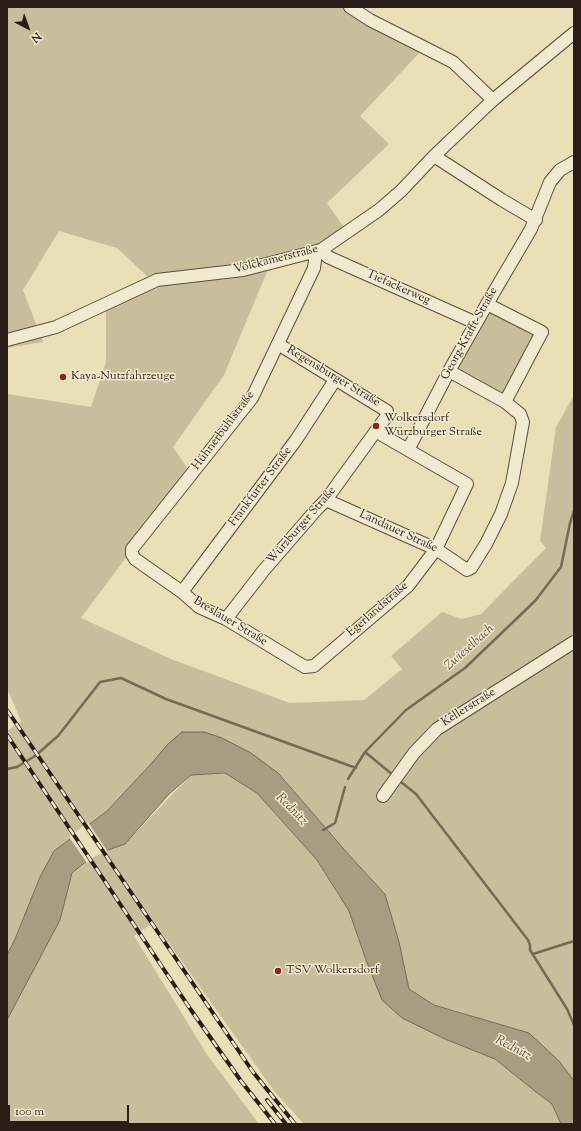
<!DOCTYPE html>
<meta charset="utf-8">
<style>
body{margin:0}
#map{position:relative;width:581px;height:1131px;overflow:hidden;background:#eadfb7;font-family:"Sorts Mill Goudy",serif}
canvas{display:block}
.frame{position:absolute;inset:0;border:8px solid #2a1d17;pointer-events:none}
.north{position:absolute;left:8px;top:8px;width:40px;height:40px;-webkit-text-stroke:3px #f1ead0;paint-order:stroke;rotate:139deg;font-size:11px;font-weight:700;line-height:16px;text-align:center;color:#2a1d17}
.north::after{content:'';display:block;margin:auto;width:14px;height:18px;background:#2a1d17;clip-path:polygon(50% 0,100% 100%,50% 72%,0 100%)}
.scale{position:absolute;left:8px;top:1105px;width:121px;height:18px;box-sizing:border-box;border:2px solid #2a1d17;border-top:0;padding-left:5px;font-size:12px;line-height:14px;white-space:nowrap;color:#2a1d17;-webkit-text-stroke:3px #f1ead0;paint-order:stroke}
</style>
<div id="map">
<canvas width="581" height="1131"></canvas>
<div class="frame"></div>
<div class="north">N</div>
<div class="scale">100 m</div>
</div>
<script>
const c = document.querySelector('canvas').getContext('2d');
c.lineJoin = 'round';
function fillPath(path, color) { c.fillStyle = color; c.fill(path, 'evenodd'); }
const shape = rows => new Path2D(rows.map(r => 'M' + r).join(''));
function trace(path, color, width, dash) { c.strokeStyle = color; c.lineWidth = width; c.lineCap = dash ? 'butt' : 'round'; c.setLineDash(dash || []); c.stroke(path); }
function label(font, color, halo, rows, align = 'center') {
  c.font = font + ' "Sorts Mill Goudy",serif'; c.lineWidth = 3; c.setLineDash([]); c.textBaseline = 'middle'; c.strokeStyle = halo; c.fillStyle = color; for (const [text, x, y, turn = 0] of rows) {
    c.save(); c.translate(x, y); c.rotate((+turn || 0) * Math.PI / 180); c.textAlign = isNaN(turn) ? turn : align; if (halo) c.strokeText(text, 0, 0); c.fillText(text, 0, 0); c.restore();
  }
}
const green = shape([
 [7,7,352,7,423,49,360,116,389,144,327,203,345,229,316,247,274,255,224,375,173,447,190,472,81,618,171,659,290,703,364,700,402,669,391,656,442,612,462,619,481,614,546,548,540,541,556,427,574,395,574,1081,559,1061,461,1012,434,1005,409,989,399,942,385,893,349,855,278,773,150,765,107,811,54,851,40,877,15,939,7,955,7,731,21,721,7,688,7,394,91,407,106,362,106,310,147,276,117,248,59,231,23,290,43,342,7,348],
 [488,307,539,335,506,398,453,369],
 [225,773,257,793,317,860,349,911,366,960,445,1039,495,1059,536,1092,552,1104,561,1124,304,1124,274,1091,154,922,134,936,208,1056,259,1124,7,1124,7,1020,60,920,72,874,94,855,125,844,191,775]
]);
const water = shape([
 [182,732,204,732,222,738,251,753,278,773,349,855,385,894,399,942,409,989,434,1005,529,1033,559,1061,574,1081,574,1124,561,1124,552,1104,536,1092,495,1059,445,1039,402,1018,382,1000,366,960,349,911,317,860,257,793,225,773,191,775,169,794,125,844,94,855,72,873,60,920,7,1020,7,955,15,939,40,877,54,851,107,811,150,765,168,744,182,732]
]);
const pier = shape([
 [88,822,108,852,95,856,87,863,69,837]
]);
const stream = shape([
 [365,752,393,775],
 [7,769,17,767,35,756,58,736,100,682,121,678,166,699,356,768],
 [348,779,365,752,406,710,465,668,535,601,561,567,570,523,574,511],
 [401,782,416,794,528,940,530,945,530,950,567,1009,574,1025],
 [323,830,335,823,345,787],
 [533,954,574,941]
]);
const minor = shape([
 [350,7,370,20,453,62,493,100],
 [434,156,502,200,536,220],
 [321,250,328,257,476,323],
 [316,252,314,268,252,398,132,549,132,554,135,559,182,592,199,607,226,619,305,667,314,666,408,586,436,549,467,484,377,432],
 [487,304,542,332,505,402],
 [7,340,56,327,157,280,243,270,321,250,379,210,401,191,434,156,493,100,574,33],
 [408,450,449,371,487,304,531,229,550,182,560,170,574,162],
 [326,500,436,549,467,570,471,568,486,544,501,514,512,483,523,422,520,414,505,402,449,371],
 [182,592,296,440,335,380],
 [226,619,264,570,316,510,326,500,386,417,387,411,278,344],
 [383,796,414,753,437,729,574,642]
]);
const rail = shape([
 [7,710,253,1072,295,1124],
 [7,735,191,1010,241,1081,275,1124],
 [267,1100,286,1124]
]);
const markers = [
 [63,377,4,"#8f2418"],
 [376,426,4,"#8f2418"],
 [278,971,4,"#8f2418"]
];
const streetNames = [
 ["Volckamerstraße",276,260,-14],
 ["Tiefackerweg",398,288,24],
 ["Georg-Krafft-Straße",470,334,-61],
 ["Regensburger Straße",333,377,31],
 ["Hühnerbühlstraße",224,431,-53],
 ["Frankfurter Straße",261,487,-53],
 ["Würzburger Straße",302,526,-49],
 ["Landauer Straße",398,532,25],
 ["Egerlandstraße",378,610,-41],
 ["Breslauer Straße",230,622,31],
 ["Kellerstraße",469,708,-32]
];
const poiNames = [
 ["Kaya-Nutzfahrzeuge",71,377],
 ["Wolkersdorf",384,419],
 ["Würzburger Straße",384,433],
 ["TSV Wolkersdorf",286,971]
];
const waterNames = [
 ["Zwieselbach",470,648,-42],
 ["Rednitz",291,810,45],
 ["Rednitz",513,1049,27]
];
fillPath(green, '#c9be9c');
fillPath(water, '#a99d81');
trace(water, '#766a57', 1);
fillPath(pier, '#eadfb7');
trace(stream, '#766a57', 2.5);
trace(minor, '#5a4e3f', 14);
trace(minor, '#f1ead0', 12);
trace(rail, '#2a1d17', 4);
trace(rail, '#f1ead0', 2.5, [8]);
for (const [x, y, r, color] of markers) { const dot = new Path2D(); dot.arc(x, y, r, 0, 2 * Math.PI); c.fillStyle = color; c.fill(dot); trace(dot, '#f1ead0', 1.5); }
label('12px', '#2a1d17', '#f1ead0', streetNames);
label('12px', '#2a1d17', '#f1ead0', poiNames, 'left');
label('italic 13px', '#564a3c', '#f1ead0', waterNames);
</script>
